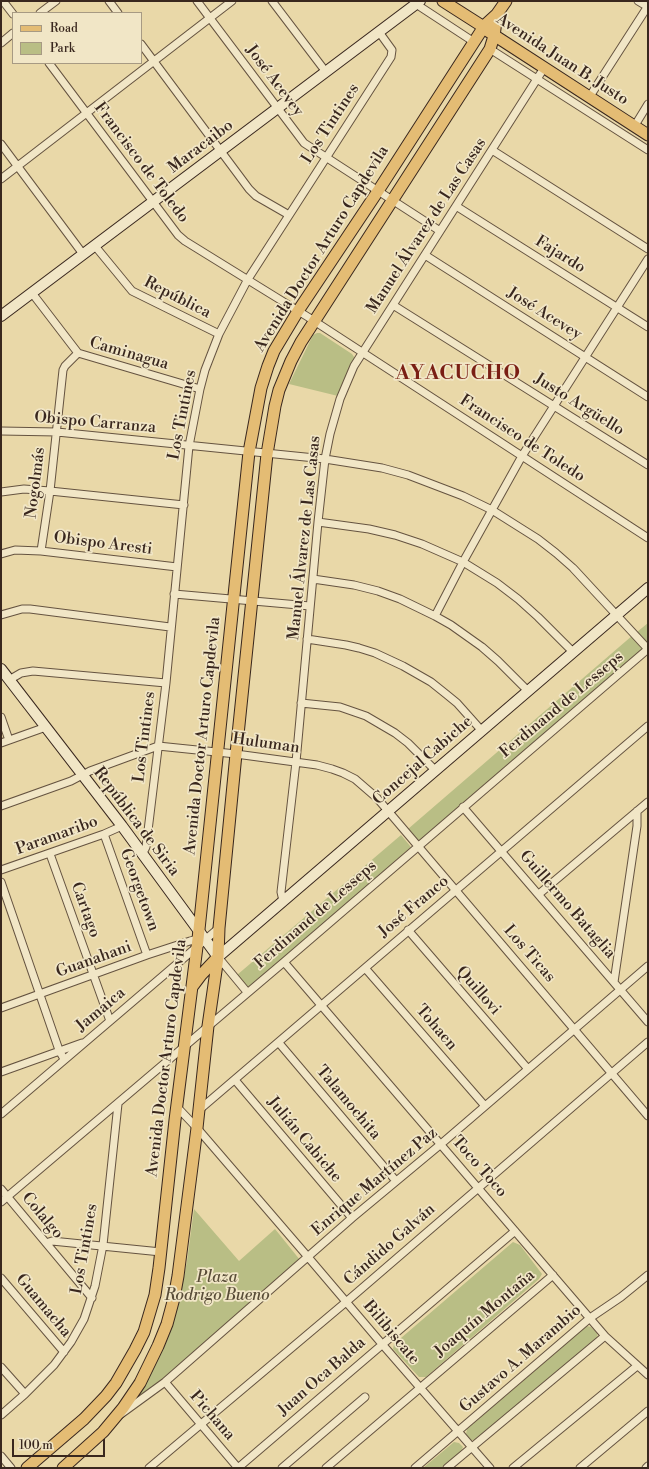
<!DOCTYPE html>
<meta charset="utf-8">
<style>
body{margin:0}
#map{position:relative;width:649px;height:1469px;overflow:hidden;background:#e9d8a8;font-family:"Libre Bodoni",serif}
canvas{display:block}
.frame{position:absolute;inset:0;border:2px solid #39271e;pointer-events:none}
.legend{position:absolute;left:12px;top:12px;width:130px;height:52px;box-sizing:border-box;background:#f1e6c6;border:1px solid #a79a83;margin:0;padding:5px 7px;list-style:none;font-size:12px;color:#39271e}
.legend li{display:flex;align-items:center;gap:8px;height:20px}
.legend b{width:20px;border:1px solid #a79a83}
.scale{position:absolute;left:12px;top:1439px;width:93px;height:18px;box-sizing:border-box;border:2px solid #39271e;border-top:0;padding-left:5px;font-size:12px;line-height:14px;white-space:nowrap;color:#39271e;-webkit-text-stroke:3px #f1e6c6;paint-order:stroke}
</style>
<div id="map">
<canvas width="649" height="1469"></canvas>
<div class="frame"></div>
<ul class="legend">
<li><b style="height:5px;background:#e4bc74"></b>Road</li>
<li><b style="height:11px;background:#b9be85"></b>Park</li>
</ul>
<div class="scale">100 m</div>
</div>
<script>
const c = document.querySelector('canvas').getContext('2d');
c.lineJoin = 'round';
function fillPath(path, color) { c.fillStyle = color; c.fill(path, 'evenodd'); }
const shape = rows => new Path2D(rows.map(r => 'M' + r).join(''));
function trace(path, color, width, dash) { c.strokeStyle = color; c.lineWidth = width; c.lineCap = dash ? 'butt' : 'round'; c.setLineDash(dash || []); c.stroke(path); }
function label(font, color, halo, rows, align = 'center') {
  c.font = font + ' "Libre Bodoni",serif'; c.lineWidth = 3.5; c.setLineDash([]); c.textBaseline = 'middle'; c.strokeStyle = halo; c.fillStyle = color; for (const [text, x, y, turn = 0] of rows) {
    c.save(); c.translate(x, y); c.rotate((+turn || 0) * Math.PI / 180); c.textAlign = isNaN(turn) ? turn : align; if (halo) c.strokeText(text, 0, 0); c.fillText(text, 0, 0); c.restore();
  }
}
const green = shape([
 [317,333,320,333,352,354,354,357,354,361,338,396,289,384,313,335],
 [648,623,648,644,637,632],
 [633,635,643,648,422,839,419,841,408,829],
 [401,835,411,847,250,989,237,975],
 [194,1209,239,1261,275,1229,300,1260,156,1386,128,1407,149,1378,167,1339,178,1306,187,1261],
 [513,1242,520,1245,542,1274,539,1279,426,1377,419,1377,393,1349,394,1344],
 [587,1326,591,1327,597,1333,598,1338,476,1440,471,1440,466,1434,467,1429],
 [454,1442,459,1443,463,1447,461,1452,441,1468,423,1468]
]);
const street = shape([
 [3,1,13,14],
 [109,1,118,13],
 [197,1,304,143,440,231],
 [272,1,326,72],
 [638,1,648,7],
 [416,4,474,42],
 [40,13,56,1],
 [1,43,13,33],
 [141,44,249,189,256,196,289,215],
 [490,49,648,150],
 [49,63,178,235,185,241,308,317,648,538],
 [592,93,648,6],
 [637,122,648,104],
 [1,144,83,254],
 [492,150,648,249],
 [1,179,232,1],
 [456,206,648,327],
 [95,246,132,291,219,334],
 [425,255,648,397],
 [32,293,78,353,200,389],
 [393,305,648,465],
 [1,431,57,432,325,459,382,468,408,475,463,496,492,510,538,539,556,553,573,568,648,649],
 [1,492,24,489,50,491,184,505],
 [318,522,369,529,395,535,422,544,463,562,497,583,518,599,538,617,573,652],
 [41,551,50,491,63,370,65,366,78,353],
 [1,554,15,550,41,551,177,567],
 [313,579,354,585,378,591,400,599,435,616,451,625,482,647,498,661,528,691],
 [174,594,310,606],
 [1,615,22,609,30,609,170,627],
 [435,616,463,562,522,456,648,259],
 [307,639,346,645,359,648,375,653,403,666,431,682,446,694,457,703,482,731],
 [9,680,21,673,33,671,166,683],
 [301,703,340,707,366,716,395,733,408,743,435,770],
 [1,717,9,740],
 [1,743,46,727],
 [1,806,71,781,90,771,158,746,236,754,317,765,332,769,343,773,355,779,377,798,648,1116],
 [463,807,648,1022],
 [104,834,147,955],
 [50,854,110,1021],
 [142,855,146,847,166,683,189,446,200,389,205,370,219,334,248,279,391,57,392,50,379,32],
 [1,870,104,834,122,826],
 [1,882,59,1050,64,1059],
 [539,894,648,802],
 [283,901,281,892,296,762,318,522,325,459,330,434,340,399,354,366,544,68],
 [408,930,528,1069],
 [218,957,247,992],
 [284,962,605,1336,648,1375],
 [365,968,485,1106],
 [614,982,637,826,637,811],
 [1,1008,147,955,190,941,198,939],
 [279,1043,396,1181],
 [1,1072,82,1043],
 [235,1080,352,1218],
 [177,1107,197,1128,308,1257,382,1344,490,1468],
 [199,1110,648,726],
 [1,1114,219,928],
 [1,1189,92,1298],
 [1,1202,284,962,648,649],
 [46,1243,52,1241,161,1252],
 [1,1278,64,1352],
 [1,1367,25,1394],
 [165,1382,238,1468],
 [121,1414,165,1382,352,1218,441,1144,648,966],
 [1,1415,25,1394,54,1365,71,1342,84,1319,95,1286,103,1245,118,1104],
 [1,1456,11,1468],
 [149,1468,346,1302,648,1042],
 [238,1468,515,1231],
 [282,1468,365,1397],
 [326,1468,553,1275],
 [415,1468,590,1318,621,1297,648,1275],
 [447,1468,605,1336],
 [513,1468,637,1366],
 [580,1468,648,1411],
 [646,1468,648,1466]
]);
const secondary = shape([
 [1,316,420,1],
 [1,669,122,826,218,957,648,588]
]);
const primary = shape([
 [443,1,479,24,483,28,648,135],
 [192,987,201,975,218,957],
 [27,1468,84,1419,106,1396,116,1383,135,1350,144,1332,155,1295,159,1268,175,1120,198,939,249,452,261,388,268,366,274,351,298,311,378,191,474,42,485,25,497,14,506,1],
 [63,1468,103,1432,123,1408,140,1383,158,1346,167,1324,174,1298,178,1276,197,1128,208,1026,218,957,219,928,236,754,267,454,275,406,279,390,291,361,301,342,490,49,494,36,497,14]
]);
const streetNames = [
 ["Avenida Juan B. Justo",562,60,33],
 ["José Acevey",274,81,53],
 ["Los Tintines",331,124,-57],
 ["Maracaibo",201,147,-37],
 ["Francisco de Toledo",141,163,53],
 ["Manuel Álvarez de Las Casas",427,226,-57],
 ["Avenida Doctor Arturo Capdevila",322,249,-58],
 ["Fajardo",560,255,32],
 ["República",177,298,27],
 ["José Acevey",544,314,32],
 ["Caminagua",129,354,16],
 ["Justo Argüello",579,405,32],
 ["Los Tintines",183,415,-79],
 ["Obispo Carranza",95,423,5],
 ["Francisco de Toledo",522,439,33],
 ["Nogolmás",36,483,-83],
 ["Manuel Álvarez de Las Casas",305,538,-84],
 ["Obispo Aresti",103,544,7],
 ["Ferdinand de Lesseps",562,705,-40],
 ["Avenida Doctor Arturo Capdevila",203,736,-84],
 ["Los Tintines",145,737,-83],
 ["Huluman",266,744,8],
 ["Concejal Cabiche",423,761,-41],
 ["República de Siria",136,822,53],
 ["Paramaribo",57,836,-20],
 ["Georgetown",139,890,70],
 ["Guillermo Bataglia",567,905,49],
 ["José Franco",414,907,-40],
 ["Cartago",85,910,70],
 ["Ferdinand de Lesseps",316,915,-41],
 ["Los Ticas",529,954,49],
 ["Guanahani",94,960,-20],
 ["Quillovi",478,991,49],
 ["Jamaica",101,1010,-40],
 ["Tohaen",436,1028,49],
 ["Avenida Doctor Arturo Capdevila",167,1058,-83],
 ["Talamochita",348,1103,50],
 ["Julián Cabiche",304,1140,50],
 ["Toco Toco",479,1167,49],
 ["Enrique Martínez Paz",375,1182,-40],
 ["Colalgo",42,1216,50],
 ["Cándido Galván",390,1245,-41],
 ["Los Tintines",85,1249,-80],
 ["Guamacha",43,1306,50],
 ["Joaquín Montaña",485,1314,-40],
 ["Bilibiscate",391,1333,50],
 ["Gustavo A. Marambio",521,1359,-41],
 ["Juan Oca Balda",322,1377,-41],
 ["Pichana",212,1416,49]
];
const parkNames = [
 ["Plaza",217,1278],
 ["Rodrigo Bueno",217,1296]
];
const districtNames = [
 ["AYACUCHO",458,374]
];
fillPath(green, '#b9be85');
trace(street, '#655340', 9);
trace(secondary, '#39271e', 12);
trace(primary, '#39271e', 13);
trace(street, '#f1e6c6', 7);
trace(secondary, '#f1e6c6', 10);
trace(primary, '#e4bc74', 11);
label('16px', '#39271e', '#f1e6c6', streetNames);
label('italic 16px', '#594d38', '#f1e6c6', parkNames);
c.letterSpacing = '1px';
label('bold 20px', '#7a1f14', '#f1e6c6', districtNames);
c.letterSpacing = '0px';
</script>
